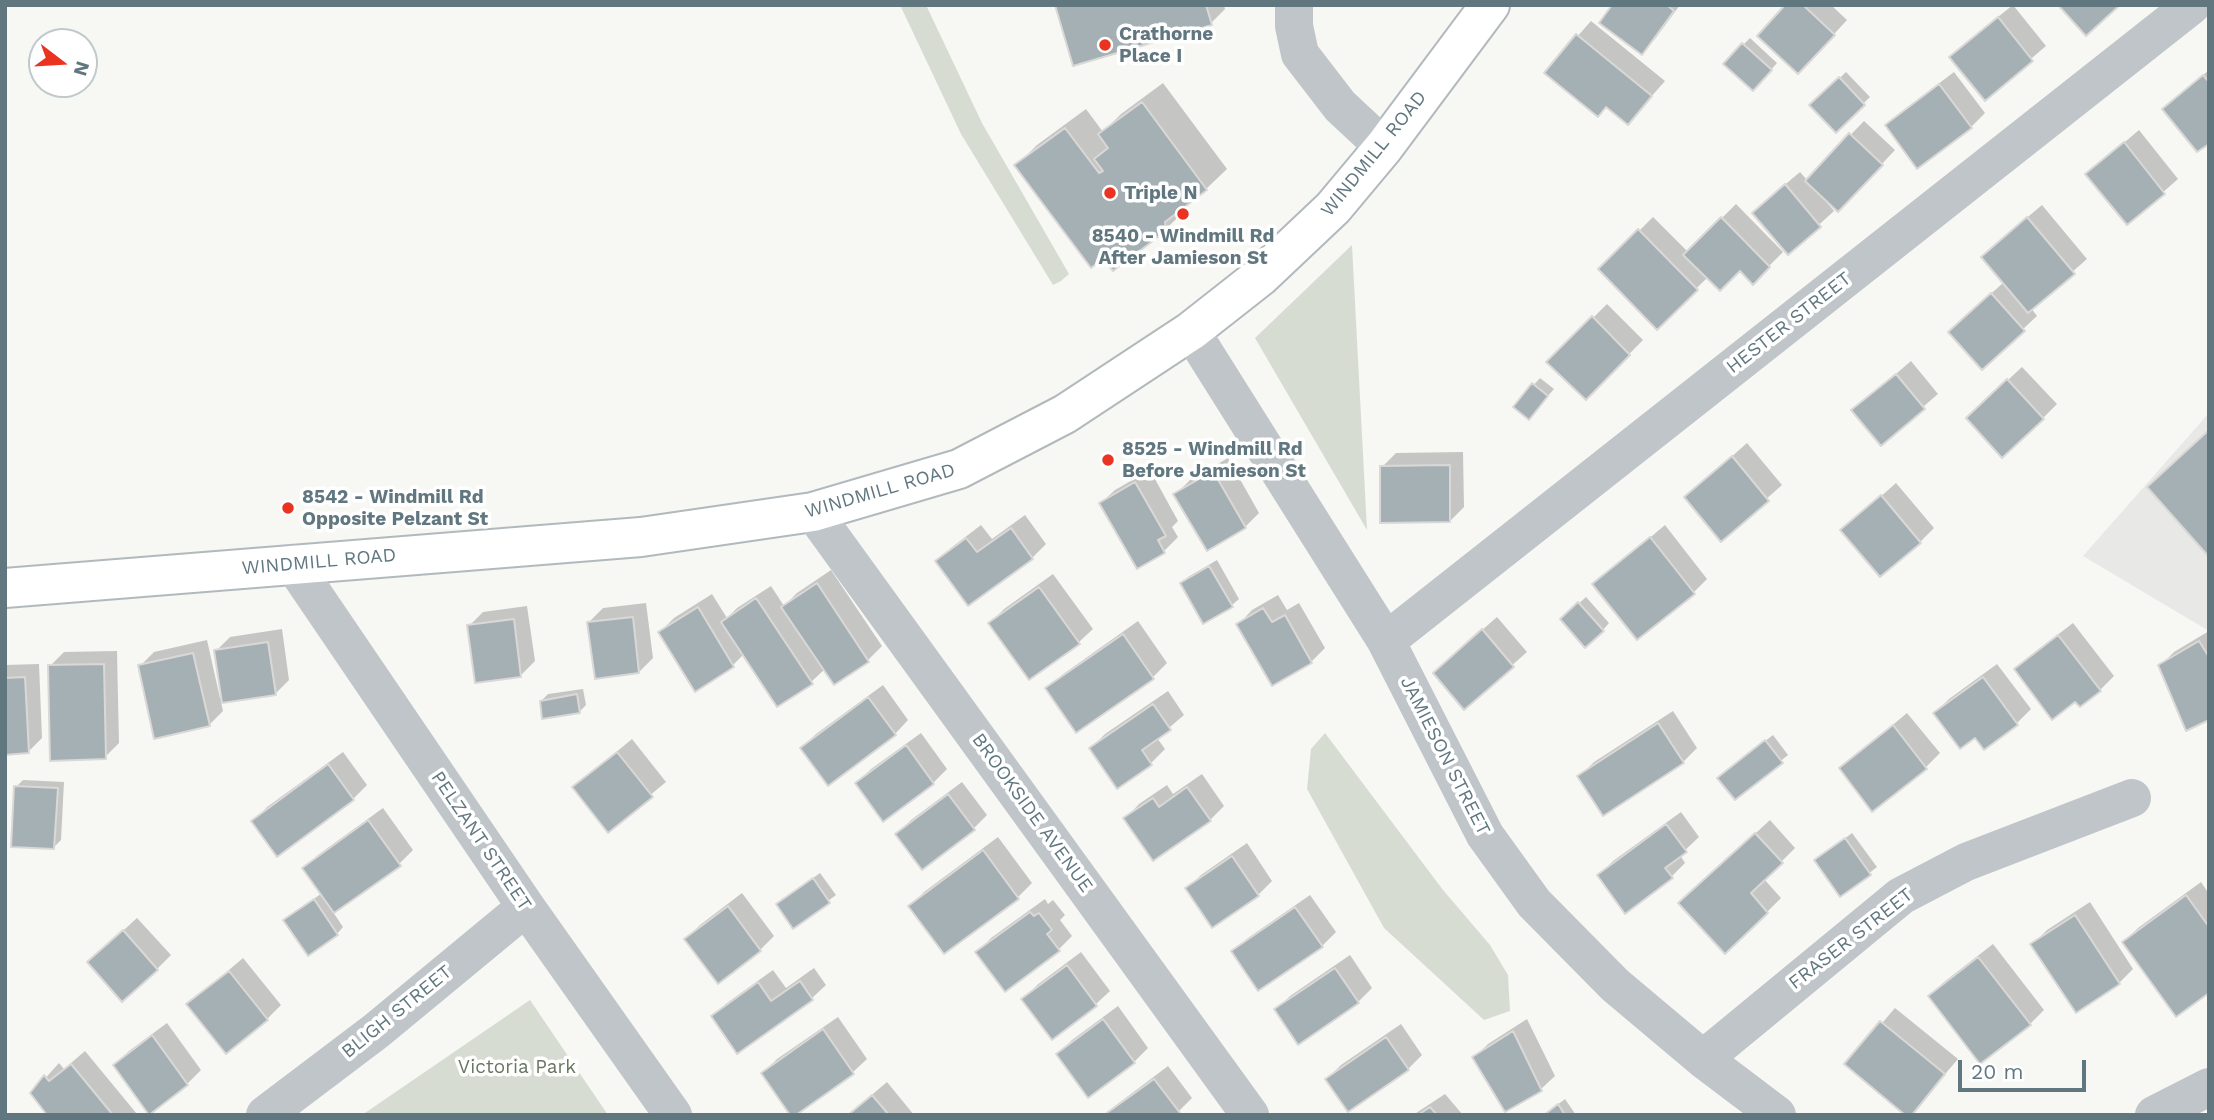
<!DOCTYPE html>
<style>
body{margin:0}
#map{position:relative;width:2214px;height:1120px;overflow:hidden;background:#f7f7f4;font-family:"Work Sans",sans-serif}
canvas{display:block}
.frame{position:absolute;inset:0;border:7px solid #617780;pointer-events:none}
.north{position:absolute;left:28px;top:28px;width:70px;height:70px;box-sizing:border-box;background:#fff;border:2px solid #c0c9cc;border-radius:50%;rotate:107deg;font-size:19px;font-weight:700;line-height:28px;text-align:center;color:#617780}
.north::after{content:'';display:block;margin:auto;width:24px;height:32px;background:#ea3321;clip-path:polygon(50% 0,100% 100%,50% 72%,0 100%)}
.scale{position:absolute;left:1958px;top:1060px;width:128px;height:32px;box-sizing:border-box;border:4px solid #617780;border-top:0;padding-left:9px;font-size:21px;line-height:24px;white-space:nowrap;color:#617780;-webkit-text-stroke:5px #fff;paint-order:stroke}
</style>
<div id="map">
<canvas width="2214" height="1120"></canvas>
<div class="frame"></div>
<div class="north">N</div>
<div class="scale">20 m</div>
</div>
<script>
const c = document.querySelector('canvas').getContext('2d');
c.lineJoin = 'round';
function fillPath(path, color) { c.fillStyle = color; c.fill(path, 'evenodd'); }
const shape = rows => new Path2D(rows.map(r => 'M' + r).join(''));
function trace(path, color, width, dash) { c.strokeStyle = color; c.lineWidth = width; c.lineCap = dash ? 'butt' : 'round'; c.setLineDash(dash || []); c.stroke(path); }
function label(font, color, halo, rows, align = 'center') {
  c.font = font + ' "Work Sans",sans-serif'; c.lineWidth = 7; c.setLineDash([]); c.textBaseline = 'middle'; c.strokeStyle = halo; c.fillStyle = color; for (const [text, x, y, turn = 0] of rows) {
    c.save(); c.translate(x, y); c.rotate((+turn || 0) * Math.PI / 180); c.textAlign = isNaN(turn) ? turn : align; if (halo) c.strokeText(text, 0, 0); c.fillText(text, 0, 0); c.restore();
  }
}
const built = shape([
 [2209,413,2209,631,2083,556]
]);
const green = shape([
 [900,5,926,5,982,123,1069,274,1061,281,1053,285,961,134],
 [1352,245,1367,530,1255,338],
 [1325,733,1443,890,1490,945,1508,975,1510,1011,1484,1020,1384,928,1307,789,1311,749],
 [530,1000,608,1115,362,1115]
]);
const shadow = shape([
 [1057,5,1224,5,1225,9,1211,23],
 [1615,5,1680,5,1655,39,1641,52],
 [1788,5,1831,5,1847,20,1812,58],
 [2013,5,2046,46,1985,98,1951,57,1965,43],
 [1591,21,1665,81,1628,123,1607,105,1546,72],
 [1750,38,1777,63,1760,82,1743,45],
 [2209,70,2209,141,2164,109],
 [1846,72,1870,97,1836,130,1812,105],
 [1954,72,1985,113,1971,127,1887,126,1901,112],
 [1163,83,1227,169,1206,189,1185,205,1186,209,1165,230,1017,165,1037,145,1086,109,1103,132,1121,114],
 [1864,121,1895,150,1852,196,1824,199,1834,211,1788,253,1768,199,1800,172,1807,180],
 [2139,130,2178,179,2128,223,2087,174],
 [1736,204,1783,252,1753,282,1740,269,1708,277,1657,327,1601,269,1653,217,1688,252],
 [2042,205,2087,259,2031,308,2037,316,2023,329,1964,318,2004,282,1997,243],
 [1607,304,1643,340,1586,398,1549,362],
 [1911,361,1938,394,1881,443,1854,410],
 [2022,367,2057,404,2043,418,1982,404],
 [1540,378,1554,389,1535,411,1515,406],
 [1747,443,1782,485,1721,539,1686,497],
 [1463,452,1464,507,1450,521,1382,467,1396,453],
 [1228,458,1259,513,1245,527,1176,494,1190,480],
 [1150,470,1178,521,1172,527,1178,537,1164,551,1138,567,1101,503,1115,490],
 [1896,483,1934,528,1920,542,1843,530],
 [1025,515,1046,544,1032,558,937,561,951,548,981,525,992,539],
 [1665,525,1707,579,1693,593,1595,584],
 [1217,560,1239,599,1232,605,1204,622,1182,583,1188,577],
 [831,570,882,646,868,660,834,683,825,669,811,682,744,654,733,665,695,689,660,632,674,618,712,594,727,618,737,608,771,586,784,606,797,593],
 [1053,574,1093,629,1079,642,990,623,1004,609],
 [1278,595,1287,610,1299,603,1325,648,1311,662,1239,624,1252,610],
 [1586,597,1609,623,1603,630,1562,619],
 [646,603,653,658,639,672,589,622,603,608],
 [527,606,535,661,521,675,469,626,483,612],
 [1497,617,1527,652,1465,707,1449,659],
 [1138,621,1167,663,1153,677,1077,731,1048,689,1062,675],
 [2073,623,2114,676,2100,690,2016,669,2030,656],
 [282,629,289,680,275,694,221,702,223,711,209,725,140,666,154,652,207,640,220,698,223,697,216,651,230,637],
 [2209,631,2209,718,2160,666,2174,652],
 [117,651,119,743,105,757,50,666,64,652],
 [39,664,42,738,28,752,5,753,5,665],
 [1997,664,2031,709,2017,723,1975,736,1935,713,1949,699],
 [883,685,908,720,895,734,802,748,816,734],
 [583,689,586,705,580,711,541,701,548,694],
 [1168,691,1184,715,1157,738,1165,749,1151,763,1118,787,1091,748,1105,734],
 [1673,711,1697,748,1683,762,1580,776,1594,762],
 [1907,713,1940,753,1926,767,1873,809,1841,768],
 [921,733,947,769,933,783,884,819,857,783,871,769],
 [1773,735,1788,755,1735,798,1726,771],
 [632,739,666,782,608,830,574,787],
 [343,752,367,785,353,799,254,821,267,807],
 [1202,774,1224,806,1210,820,1126,818,1139,804,1167,785,1173,794],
 [23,780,64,782,61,840,54,847,16,787],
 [962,782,987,815,973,829,897,834,911,820],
 [383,808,413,850,399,864,333,912,343,927,337,934,285,920,322,893,304,868,318,855],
 [1681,812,1699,837,1680,855,1685,863,1671,877,1599,875,1613,861],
 [1770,820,1795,848,1764,879,1781,898,1767,912,1695,889],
 [1852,833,1877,867,1841,895,1817,860],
 [998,837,1032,883,1018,897,944,952,911,906,924,892],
 [1247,843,1272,881,1258,895,1213,926,1187,889,1201,875],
 [820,873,836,895,794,926,778,904],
 [2201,882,2209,894,2209,991,2124,942,2138,928],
 [742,893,774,936,760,950,718,982,686,939,700,925],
 [1310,895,1336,932,1322,946,1234,952,1248,938],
 [1045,899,1048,904,1053,900,1065,915,1060,920,1072,936,1059,949,978,952,991,938],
 [2090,902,2133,969,2119,983,2033,944,2047,930],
 [137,918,171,955,157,969,103,949],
 [1993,944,2044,1010,2030,1024,1930,996,1944,982],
 [1081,952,1110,991,1096,1004,1052,1037,1024,999,1037,985],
 [1350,955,1372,988,1358,1002,1276,1010,1290,996],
 [243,958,281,1005,267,1019,189,1004],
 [814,968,826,985,812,998,738,1052,713,1016,727,1003,773,970,786,988],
 [1118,1006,1148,1048,1134,1062,1089,1095,1058,1054,1072,1040],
 [1895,1008,1958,1059,1910,1115,1847,1064],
 [838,1017,867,1059,853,1072,763,1073,777,1059],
 [1527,1019,1555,1076,1541,1089,1474,1058,1488,1044],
 [167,1023,201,1070,187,1084,115,1065,129,1051],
 [1401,1024,1422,1055,1408,1069,1327,1079,1341,1065],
 [85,1051,137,1114,136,1115,50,1115,32,1093,59,1063,64,1069],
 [1168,1066,1192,1098,1175,1115,1103,1115],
 [887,1082,914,1115,848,1115],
 [1445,1094,1463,1115,1413,1115],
 [1565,1099,1576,1115,1544,1115]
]);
const building = shape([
 [1055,5,1206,5,1212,25,1073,66,1055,5],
 [1612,5,1667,5,1674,11,1642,55,1599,23,1612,5],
 [1785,5,1803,5,1835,35,1798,74,1757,36,1785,5],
 [2058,5,2120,5,2086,36,2058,5],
 [1998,17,2033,61,1985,101,1949,57,1998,17],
 [1576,34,1652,96,1628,125,1606,107,1598,117,1544,73,1576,34],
 [1742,43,1772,70,1753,91,1723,64,1742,43],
 [2203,75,2209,82,2209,144,2197,152,2162,109,2203,75],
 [1839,77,1865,105,1836,133,1809,105,1839,77],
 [1939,84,1972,128,1917,169,1885,125,1939,84],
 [1142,102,1207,190,1165,222,1166,231,1113,271,1103,259,1091,268,1014,165,1065,128,1099,173,1103,171,1094,159,1108,148,1098,134,1142,102],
 [1849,133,1883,165,1838,212,1805,181,1849,133],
 [2124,142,2165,194,2127,225,2085,174,2124,142],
 [1785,184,1821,227,1788,255,1752,213,1785,184],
 [1721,217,1770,267,1753,285,1740,271,1720,291,1683,255,1721,217],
 [2027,217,2075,274,2028,313,1981,257,2027,217],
 [1638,229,1698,290,1657,330,1598,269,1638,229],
 [1991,293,2025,331,1982,370,1948,332,1991,293],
 [1592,316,1630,355,1586,400,1546,362,1592,316],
 [1896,374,1925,409,1881,446,1851,410,1896,374],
 [2007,379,2044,419,2002,458,1966,418,2007,379],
 [1532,383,1548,396,1529,420,1513,407,1532,383],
 [2209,430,2209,557,2147,487,2209,430],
 [1732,456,1769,501,1721,542,1684,497,1732,456],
 [1450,465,1450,522,1380,523,1380,466,1450,465],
 [1213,471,1246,528,1207,551,1173,494,1213,471],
 [1135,482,1166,536,1158,540,1165,553,1137,569,1099,503,1135,482],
 [1881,495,1921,543,1880,577,1840,530,1881,495],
 [1011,528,1033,559,968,606,935,561,966,538,977,552,1011,528],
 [1650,537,1695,594,1637,640,1592,584,1650,537],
 [1209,566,1233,607,1203,624,1180,583,1209,566],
 [817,583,869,662,834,685,781,607,817,583],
 [1039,587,1080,644,1029,680,988,623,1039,587],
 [756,598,813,684,777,707,721,622,756,598],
 [1578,602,1604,631,1585,648,1560,619,1578,602],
 [698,607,734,667,695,692,658,632,698,607],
 [1263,608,1272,622,1285,615,1312,663,1272,686,1236,624,1263,608],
 [633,617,639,673,595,679,587,622,633,617],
 [514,619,521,677,475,683,467,625,514,619],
 [1482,629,1514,667,1464,710,1433,673,1482,629],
 [1123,634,1154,679,1076,733,1045,688,1123,634],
 [2058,635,2101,691,2080,707,2075,702,2052,720,2014,669,2058,635],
 [2199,641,2209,657,2209,720,2186,731,2158,665,2199,641],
 [268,642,276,695,222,703,214,650,268,642],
 [193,653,210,726,154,739,138,665,193,653],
 [104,664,106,759,50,761,48,665,104,664],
 [25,677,29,753,5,755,5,678,25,677],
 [1983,677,2018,725,1984,750,1975,738,1960,749,1933,713,1983,677],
 [577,694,580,713,542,719,540,701,577,694],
 [868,697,896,735,828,786,800,748,868,697],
 [1153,704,1171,730,1142,750,1152,765,1117,789,1089,748,1153,704],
 [1658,723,1684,763,1603,816,1577,776,1658,723],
 [1893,725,1927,769,1872,812,1839,768,1893,725],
 [1765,740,1783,763,1735,800,1717,778,1765,740],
 [906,745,934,784,883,822,855,783,906,745],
 [617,752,653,797,608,833,572,787,617,752],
 [328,764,354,800,277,857,251,821,328,764],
 [14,786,58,788,54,849,11,847,14,786],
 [1187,787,1211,821,1153,861,1123,818,1153,798,1159,807,1187,787],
 [948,794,975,830,922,870,895,834,948,794],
 [368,820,401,866,334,913,302,868,368,820],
 [1666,824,1687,852,1665,868,1673,878,1625,914,1597,875,1666,824],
 [1755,833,1783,863,1751,893,1768,913,1725,954,1678,903,1755,833],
 [1845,838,1871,875,1840,897,1814,860,1845,838],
 [983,850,1019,899,944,954,908,906,983,850],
 [1232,856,1259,896,1212,928,1185,888,1232,856],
 [813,878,830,903,793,929,776,904,813,878],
 [2186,895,2209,927,2209,993,2176,1017,2122,942,2186,895],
 [314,899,338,935,308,956,283,920,314,899],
 [728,906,761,951,718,984,684,939,728,906],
 [1295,907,1323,947,1258,991,1231,951,1295,907],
 [1030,912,1034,916,1039,913,1052,930,1047,934,1060,951,1005,992,975,952,1030,912],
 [2075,915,2120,984,2076,1013,2030,944,2075,915],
 [123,930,158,970,122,1002,87,962,123,930],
 [1978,957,2031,1025,1980,1064,1928,996,1978,957],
 [1067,965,1097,1006,1052,1040,1021,999,1067,965],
 [1335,968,1359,1003,1298,1045,1274,1009,1335,968],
 [229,971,268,1020,226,1054,186,1004,229,971],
 [800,981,813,1000,737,1054,711,1016,758,982,771,1001,800,981],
 [1103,1019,1135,1063,1088,1098,1056,1054,1103,1019],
 [1880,1021,1945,1074,1912,1115,1905,1115,1844,1064,1880,1021],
 [823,1029,854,1074,796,1115,790,1115,761,1073,823,1029],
 [1513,1031,1542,1091,1505,1112,1472,1057,1513,1031],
 [152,1035,188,1085,149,1115,113,1065,152,1035],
 [1386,1037,1409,1070,1348,1112,1325,1079,1386,1037],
 [71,1064,113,1115,47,1115,30,1093,44,1075,49,1081,71,1064],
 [1154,1079,1180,1113,1178,1115,1104,1115,1154,1079],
 [872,1095,889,1115,848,1115,872,1095],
 [1558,1104,1565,1115,1544,1115,1558,1104],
 [1430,1107,1437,1115,1418,1115,1430,1107]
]);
const minor = shape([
 [1294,5,1294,26,1300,54,1340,106,1384,147],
 [1191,331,1386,641,1485,835,1534,903,1615,985,1703,1059,1777,1115],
 [813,512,1250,1115],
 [293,564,526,907,673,1115],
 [1386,641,2192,5],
 [1703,1059,1901,896,1966,862,2132,798],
 [265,1115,376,1031,526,907],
 [2154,1115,2209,1087]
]);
const secondary = shape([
 [5,588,641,537,813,512,959,469,1065,414,1191,331,1261,276,1333,208,1384,147,1490,5]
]);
const markers = [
 [1105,45,7,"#ea3321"],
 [1110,193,7,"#ea3321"],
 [1183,214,7,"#ea3321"],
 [1108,460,7,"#ea3321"],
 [288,508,7,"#ea3321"]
];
const poiNames = [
 ["Crathorne",1119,34],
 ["Place I",1119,56],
 ["Triple N",1124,193],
 ["8540 - Windmill Rd",1183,236,"center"],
 ["After Jamieson St",1183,258,"center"],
 ["8525 - Windmill Rd",1122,449],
 ["Before Jamieson St",1122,471],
 ["8542 - Windmill Rd",302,497],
 ["Opposite Pelzant St",302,519]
];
const streetNames = [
 ["WINDMILL ROAD",1374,154,-51],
 ["HESTER STREET",1789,323,-38],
 ["WINDMILL ROAD",880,491,-16],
 ["WINDMILL ROAD",319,562,-5],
 ["JAMIESON STREET",1445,756,63],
 ["BROOKSIDE AVENUE",1032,813,54],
 ["PELZANT STREET",481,841,56],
 ["FRASER STREET",1851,939,-38],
 ["BLIGH STREET",397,1012,-39]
];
const parkNames = [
 ["Victoria Park",517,1067]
];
fillPath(built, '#e8e8e7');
fillPath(green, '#d7dcd3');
fillPath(shadow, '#0003');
fillPath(building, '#a4b0b4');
trace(building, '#d9d8d6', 2);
trace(secondary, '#b2b9bd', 42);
trace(minor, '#bfc5c8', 38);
trace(secondary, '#fff', 38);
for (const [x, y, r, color] of markers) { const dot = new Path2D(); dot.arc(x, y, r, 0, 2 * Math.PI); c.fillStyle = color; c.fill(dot); trace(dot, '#fff', 2.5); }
label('bold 19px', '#617780', '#fff', poiNames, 'left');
label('19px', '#617780', '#fff', streetNames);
label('19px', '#677860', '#fff', parkNames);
</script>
